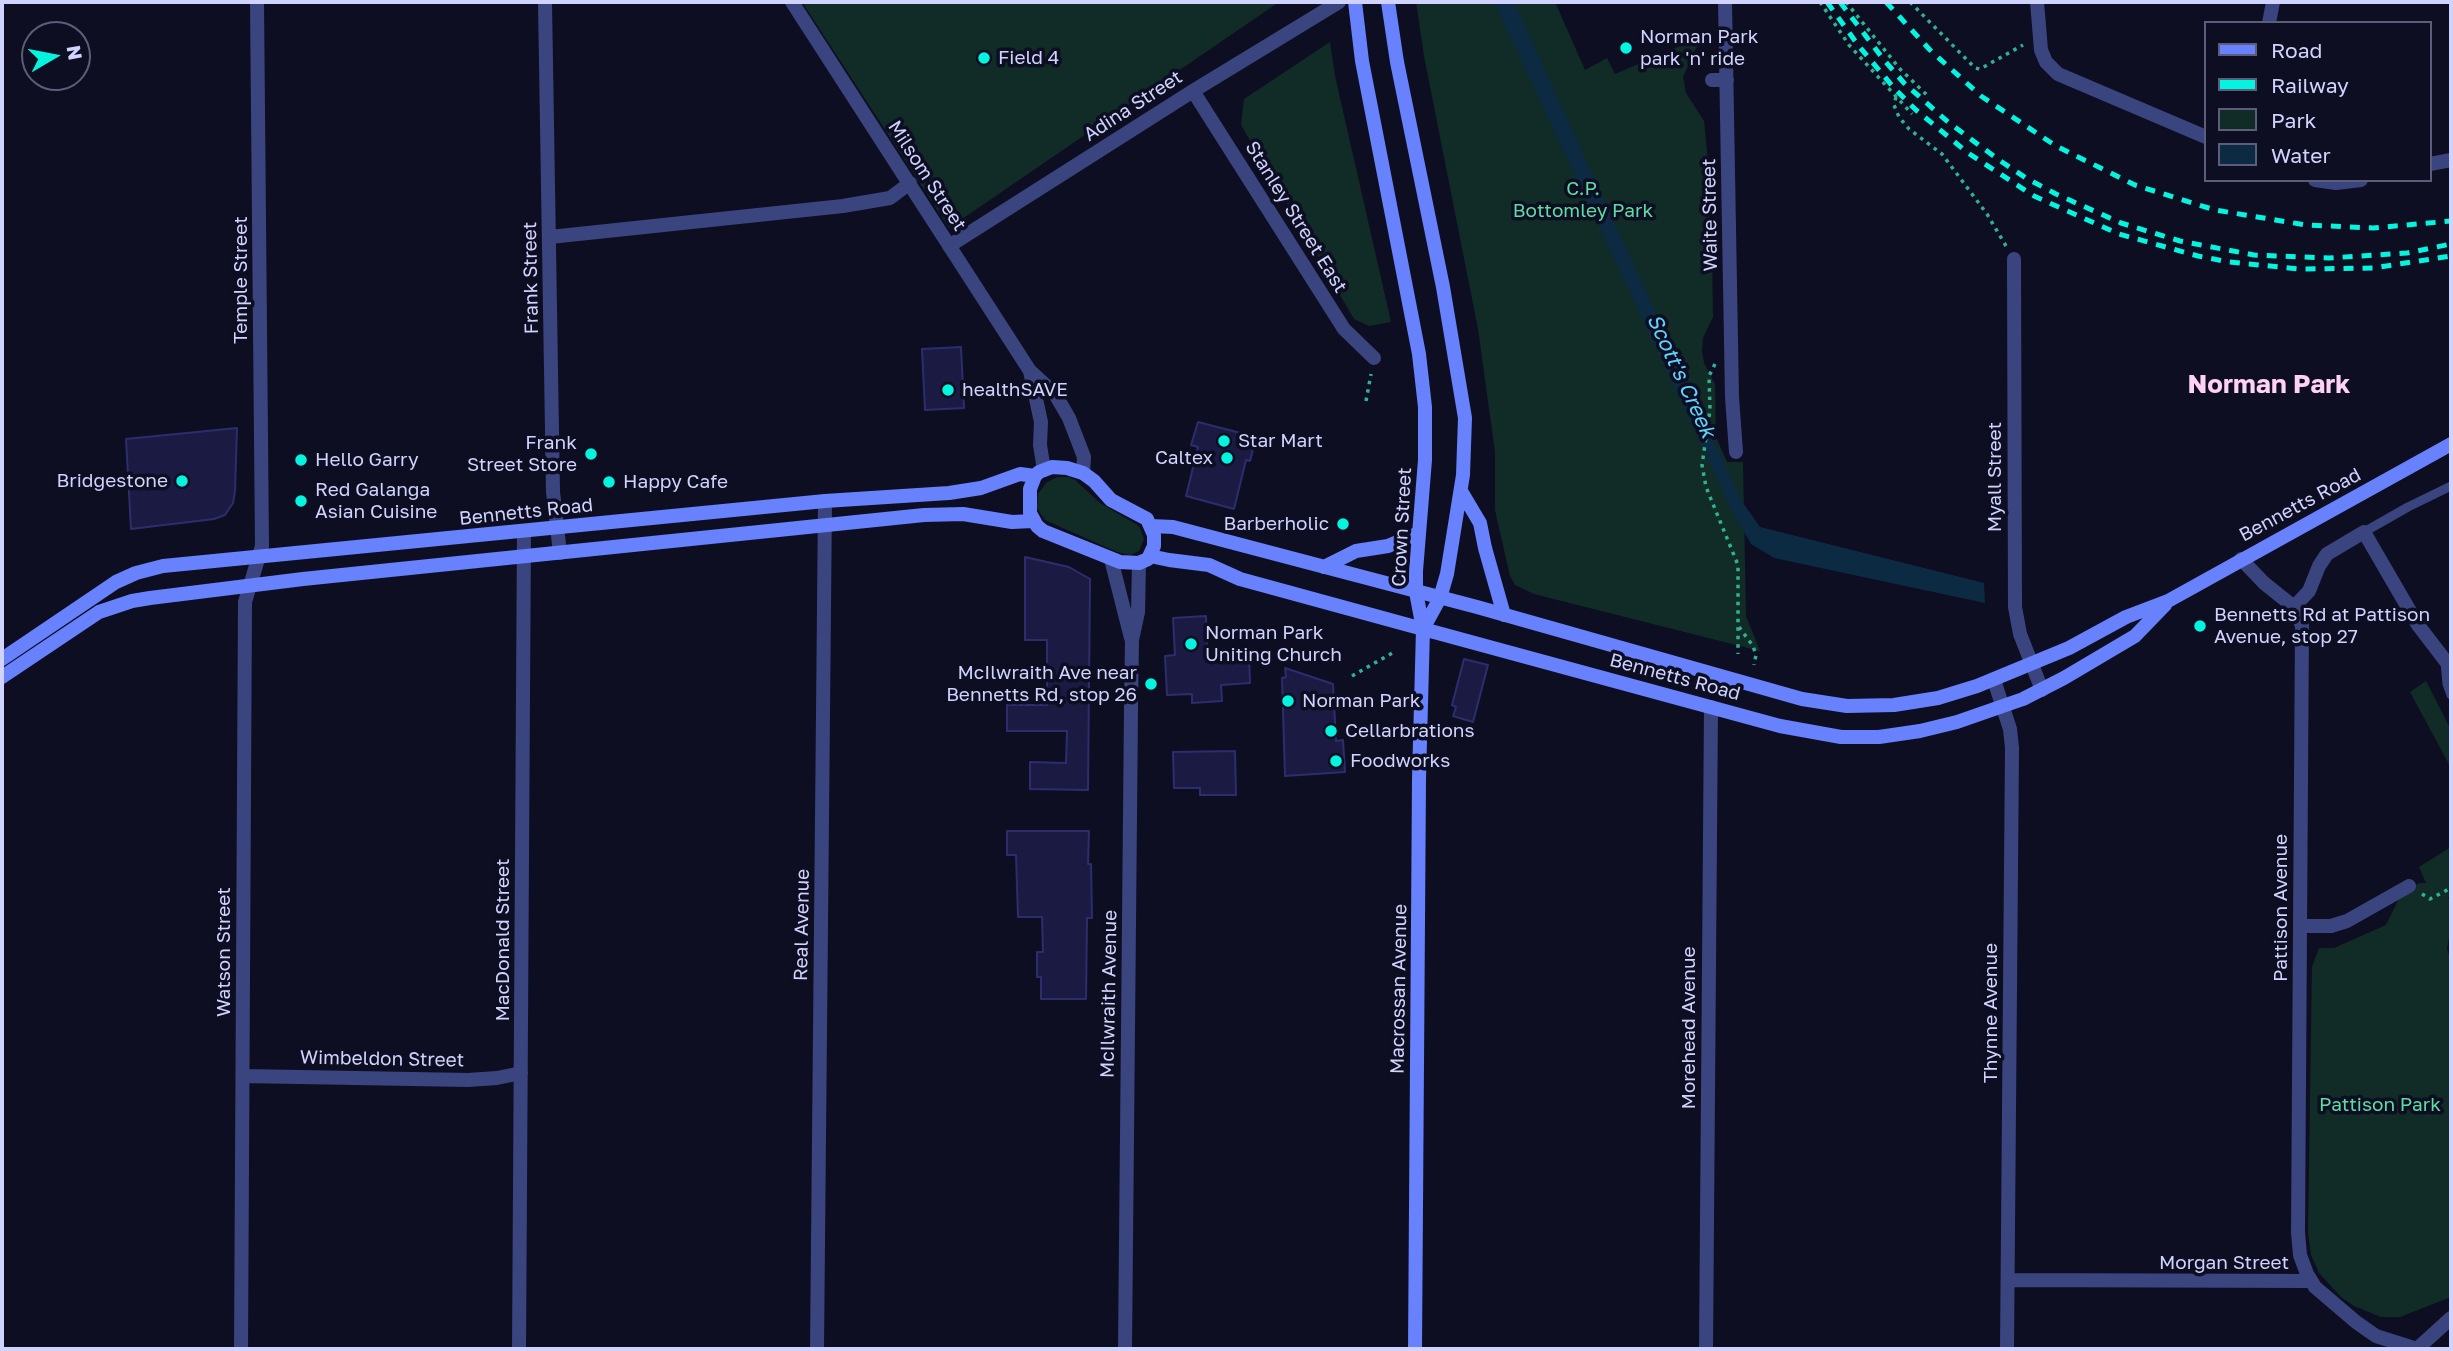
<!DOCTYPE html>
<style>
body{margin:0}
#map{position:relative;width:2453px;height:1351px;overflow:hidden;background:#0e0e22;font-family:"Golos Text",sans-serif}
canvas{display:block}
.frame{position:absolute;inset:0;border:4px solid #d0d3fe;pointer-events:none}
.legend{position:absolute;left:2204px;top:21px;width:228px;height:161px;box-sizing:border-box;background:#0e0e22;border:2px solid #5c5d7a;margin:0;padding:9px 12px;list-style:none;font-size:21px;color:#d0d3fe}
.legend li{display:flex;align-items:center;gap:14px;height:35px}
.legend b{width:35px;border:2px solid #5c5d7a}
.north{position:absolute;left:21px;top:21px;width:70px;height:70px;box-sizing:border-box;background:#0e0e22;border:2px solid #5c5d7a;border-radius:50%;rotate:80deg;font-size:19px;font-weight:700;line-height:28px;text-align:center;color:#d0d3fe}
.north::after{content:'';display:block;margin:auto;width:24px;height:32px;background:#04f5df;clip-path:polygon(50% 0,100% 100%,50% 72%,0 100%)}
</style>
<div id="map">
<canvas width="2453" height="1351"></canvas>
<div class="frame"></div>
<ul class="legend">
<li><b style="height:9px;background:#6881fc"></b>Road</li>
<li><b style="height:9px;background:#04f5df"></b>Railway</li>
<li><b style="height:19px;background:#112c26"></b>Park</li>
<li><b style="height:19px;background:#0c2a42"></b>Water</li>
</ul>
<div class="north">N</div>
</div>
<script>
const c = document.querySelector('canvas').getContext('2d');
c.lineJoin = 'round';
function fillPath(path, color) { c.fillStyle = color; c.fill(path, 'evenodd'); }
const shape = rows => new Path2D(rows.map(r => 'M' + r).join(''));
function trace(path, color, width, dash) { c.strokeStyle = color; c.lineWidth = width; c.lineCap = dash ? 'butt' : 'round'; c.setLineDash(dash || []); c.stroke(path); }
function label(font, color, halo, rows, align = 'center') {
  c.font = font + ' "Golos Text",sans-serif'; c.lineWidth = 7; c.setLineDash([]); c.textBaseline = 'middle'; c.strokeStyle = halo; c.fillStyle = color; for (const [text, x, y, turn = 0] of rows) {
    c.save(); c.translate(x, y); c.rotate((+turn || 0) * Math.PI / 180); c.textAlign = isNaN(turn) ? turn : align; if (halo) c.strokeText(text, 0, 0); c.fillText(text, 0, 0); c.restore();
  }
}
const green = shape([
 [802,2,1279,2,949,228],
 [1416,2,1555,2,1585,70,1607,58,1615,74,1701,37,1683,77,1686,93,1704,121,1711,192,1713,317,1703,338,1702,351,1704,363,1715,384,1716,437,1727,462,1743,462,1746,616,1760,651,1534,594,1515,585,1510,576,1495,510,1495,452,1478,329,1424,56],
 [1330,42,1335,76,1391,322,1369,326,1354,319,1241,125,1244,99],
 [1057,477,1069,477,1075,480,1100,503,1136,524,1140,528,1144,539,1139,551,1130,555,1117,552,1045,520,1037,508,1038,494,1046,483],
 [2426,681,2451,730,2451,768,2410,692],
 [2451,847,2451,896,2448,898,2450,902,2451,927,2447,949,2451,961,2451,1297,2400,1317,2381,1317,2354,1306,2341,1297,2319,1273,2311,1255,2308,1233,2312,967,2319,948,2334,948,2386,925,2400,896,2419,883,2426,883,2419,867]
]);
const water = shape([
 [1494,2,1514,2,1741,500,1760,527,1984,583,1985,603,1774,558,1751,544,1733,513]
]);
const building = shape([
 [961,347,964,408,925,410,922,349,961,347],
 [1198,422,1256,437,1250,461,1246,460,1234,509,1186,496,1198,447,1191,445,1198,422],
 [237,428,235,491,233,503,225,515,214,519,131,529,126,439,237,428],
 [1025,557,1069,567,1090,579,1088,790,1030,789,1030,762,1066,763,1067,731,1007,731,1007,705,1047,705,1047,640,1025,640,1025,557],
 [1206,616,1207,650,1230,649,1230,655,1249,654,1250,683,1221,685,1222,701,1192,703,1192,694,1167,695,1165,656,1175,655,1173,618,1206,616],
 [1464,659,1488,665,1473,722,1453,716,1456,707,1452,705,1464,659],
 [1285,668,1333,684,1336,741,1343,740,1345,772,1285,776,1282,678,1286,677,1285,668],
 [1235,751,1236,795,1200,795,1200,788,1174,788,1173,752,1235,751],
 [1007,831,1089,831,1088,864,1091,864,1092,918,1087,918,1086,999,1041,999,1041,977,1037,977,1037,952,1043,952,1042,917,1018,917,1016,855,1007,855,1007,831]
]);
const path = shape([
 [1820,2,1849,45,1912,114],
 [1846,2,1900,69,1929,97],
 [1910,2,1975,68,1980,69,2023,45],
 [1896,97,1894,105,1899,117,1909,129,1942,154,1987,214,2006,246],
 [1715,364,1709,376,1710,410,1702,465,1706,487,1738,565,1738,654],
 [1366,401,1371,374],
 [1739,627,1753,646,1756,655,1754,665],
 [1352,676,1394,652],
 [2422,894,2430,899,2451,888]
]);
const lane = shape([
 [2364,532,2408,507,2451,486],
 [2445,662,2447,684,2451,695]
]);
const street = shape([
 [545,2,553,492,560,553],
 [792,2,1030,371,1055,394,1069,418,1084,457,1083,473],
 [1725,2,1732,397,1736,452],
 [2037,2,2041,50,2046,62,2058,74,2206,137],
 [2269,23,2273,2],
 [1712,80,1727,80],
 [1193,91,1344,329,1374,358],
 [2430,164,2451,160],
 [2315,180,2336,183,2361,180],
 [550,237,843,206,890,198,910,183],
 [949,246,1193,91,1339,2],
 [2014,259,2015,607,2020,634,2042,690],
 [1030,371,1041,422,1040,445,1044,470],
 [1111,559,1131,638],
 [2241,559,2264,583,2294,607,2302,626,2298,1232,2300,1255,2307,1274,2315,1287,2356,1322,2376,1336,2417,1349],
 [2294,607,2309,591,2319,566,2327,554,2364,532,2418,625,2451,668],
 [1994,680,2010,729,2012,748,2007,1349],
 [2300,926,2331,926,2347,921,2409,886],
 [243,1076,468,1080,497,1078,521,1073],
 [2008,1280,2311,1281],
 [241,1349,245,602,262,546,257,2],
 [519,1349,524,531],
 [817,1349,825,501],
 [1125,1349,1131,708,1132,640,1138,612,1139,563],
 [1706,1349,1711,707],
 [2417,1349,2451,1318]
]);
const secondary = shape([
 [1355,2,1362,61,1419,354,1425,407,1425,460,1416,571,1416,592,1423,629,1419,779,1415,1349],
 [1388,2,1397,62,1443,287,1465,418,1463,475,1447,574,1440,598,1423,629],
 [1052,467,1067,468,1083,473,1094,481,1111,500,1147,519,1154,535,1154,546,1148,559,1139,563,1120,562,1043,531,1037,526,1030,513,1030,489,1035,476,1039,472,1052,467],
 [1461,491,1480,523,1485,548,1504,615],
 [1151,526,1173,527,1477,607,1802,699,1847,706,1894,705,1938,698,1977,686,2069,648,2126,617,2168,601,2451,444],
 [1150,556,1169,560,1209,565,1240,579,1423,629,1780,726,1841,737,1879,737,1920,731,1957,722,2023,699,2064,678,2135,636,2165,605],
 [1324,567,1356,551,1388,546,1419,533],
 [2,659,116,582,136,573,163,566,825,501,949,493,981,488,1020,474,1035,476],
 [2,677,99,612,132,601,150,598,303,579,924,515,963,514,1012,522,1033,521]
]);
const rail = shape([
 [1827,2,1858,45,1894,88,1916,110,1968,153,2034,196,2119,234,2198,256,2229,262,2300,269,2373,268,2451,256],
 [1840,2,1884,60,1904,83,1948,122,1999,160,2026,178,2056,194,2121,223,2180,241,2254,255,2329,258,2407,253,2451,244],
 [1886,2,1930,50,1981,96,2056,146,2135,185,2215,210,2306,225,2373,228,2451,221]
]);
const markers = [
 [1626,48,7,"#04f5df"],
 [984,58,7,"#04f5df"],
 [948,390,7,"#04f5df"],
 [1224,441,7,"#04f5df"],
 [591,454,7,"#04f5df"],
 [1227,458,7,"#04f5df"],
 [301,460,7,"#04f5df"],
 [182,481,7,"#04f5df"],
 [609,482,7,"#04f5df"],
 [301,501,7,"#04f5df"],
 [1343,524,7,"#04f5df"],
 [2200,626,7,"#04f5df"],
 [1191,644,7,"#04f5df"],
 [1151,684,7,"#04f5df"],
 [1288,701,7,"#04f5df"],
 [1331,731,7,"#04f5df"],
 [1336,761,7,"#04f5df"]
];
const poiNames = [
 ["Norman Park",1640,37],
 ["park 'n' ride",1640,59],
 ["Field 4",998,58],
 ["healthSAVE",962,390],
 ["Star Mart",1238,441],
 ["Frank",577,443,"right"],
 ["Street Store",577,465,"right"],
 ["Caltex",1213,458,"right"],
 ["Hello Garry",315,460],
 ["Bridgestone",168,481,"right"],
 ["Happy Cafe",623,482],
 ["Red Galanga",315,490],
 ["Asian Cuisine",315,512],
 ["Barberholic",1329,524,"right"],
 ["Bennetts Rd at Pattison",2214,615],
 ["Avenue, stop 27",2214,637],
 ["Norman Park",1205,633],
 ["Uniting Church",1205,655],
 ["McIlwraith Ave near",1137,673,"right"],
 ["Bennetts Rd, stop 26",1137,695,"right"],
 ["Norman Park",1302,701],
 ["Cellarbrations",1345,731],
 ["Foodworks",1350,761]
];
const streetNames = [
 ["Adina Street",1133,106,-33],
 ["Milsom Street",927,176,57],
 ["Waite Street",1710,215,-91],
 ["Stanley Street East",1296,217,58],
 ["Frank Street",531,278,-91],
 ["Temple Street",241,280,-90],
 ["Myall Street",1995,477,-90],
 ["Bennetts Road",2300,505,-28],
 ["Bennetts Road",526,512,-6],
 ["Crown Street",1402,527,-87],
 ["Bennetts Road",1675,677,15],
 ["Pattison Avenue",2281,908,-90],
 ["Real Avenue",802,925,-89],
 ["MacDonald Street",503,940,-90],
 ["Watson Street",224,952,-90],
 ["Macrossan Avenue",1399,989,-89],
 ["McIlwraith Avenue",1109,994,-89],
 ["Thynne Avenue",1991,1013,-90],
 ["Morehead Avenue",1689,1028,-90],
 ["Wimbeldon Street",382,1059,1],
 ["Morgan Street",2224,1263]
];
const parkNames = [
 ["C.P.",1583,189],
 ["Bottomley Park",1583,211],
 ["Pattison Park",2380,1105]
];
const waterNames = [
 ["Scott's Creek",1681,376,65]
];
const districtNames = [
 ["Norman Park",2269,385]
];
fillPath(green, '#112c26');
fillPath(water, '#0c2a42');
fillPath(building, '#1b1a42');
trace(building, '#2d2d6e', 2);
trace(path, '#30b191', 3.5, [3.5, 5]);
trace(lane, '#3a4580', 9);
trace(street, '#3a4580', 14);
trace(secondary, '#6881fc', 14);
trace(rail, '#04f5df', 5, [10, 9]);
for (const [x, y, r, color] of markers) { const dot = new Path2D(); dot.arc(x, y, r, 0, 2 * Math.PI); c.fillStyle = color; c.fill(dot); trace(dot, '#0e0e22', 2.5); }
label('19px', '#d0d3fe', '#0e0e22', poiNames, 'left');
label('19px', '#d0d3fe', '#0e0e22', streetNames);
label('19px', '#5ddda4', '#0e0e22', parkNames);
label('italic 21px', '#60d2fc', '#0e0e22', waterNames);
label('bold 26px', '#fed2f7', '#0e0e22', districtNames);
</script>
